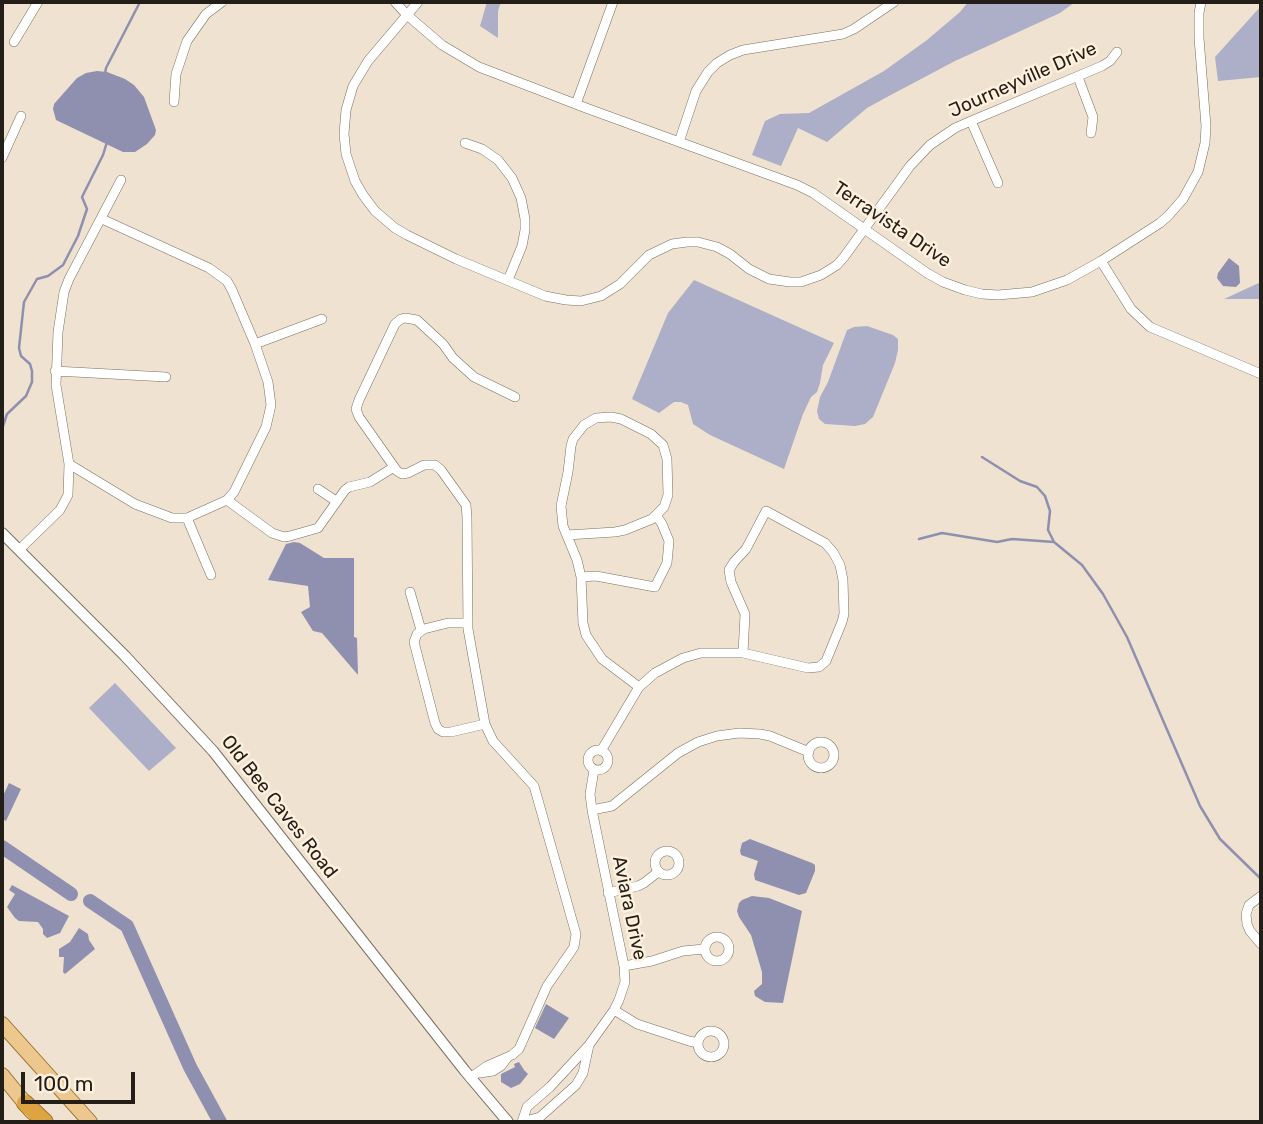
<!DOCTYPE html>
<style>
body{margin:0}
#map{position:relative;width:1263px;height:1124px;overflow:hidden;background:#efe2d0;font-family:Rubik,sans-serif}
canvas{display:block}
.frame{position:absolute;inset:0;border:4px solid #231e18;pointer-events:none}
.scale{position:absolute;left:21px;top:1072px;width:114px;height:32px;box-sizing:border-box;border:4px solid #231e18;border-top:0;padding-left:9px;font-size:21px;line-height:24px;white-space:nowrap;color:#231e18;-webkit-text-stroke:5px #fdf0dd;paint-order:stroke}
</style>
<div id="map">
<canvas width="1263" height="1124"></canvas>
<div class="frame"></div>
<div class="scale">100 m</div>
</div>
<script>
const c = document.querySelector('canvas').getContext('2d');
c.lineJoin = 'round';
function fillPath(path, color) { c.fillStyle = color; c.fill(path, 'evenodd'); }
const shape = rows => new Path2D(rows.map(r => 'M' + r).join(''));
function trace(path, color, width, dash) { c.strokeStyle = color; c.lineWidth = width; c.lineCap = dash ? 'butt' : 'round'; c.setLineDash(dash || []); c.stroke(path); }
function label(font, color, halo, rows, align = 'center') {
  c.font = font + ' Rubik,sans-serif'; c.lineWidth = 5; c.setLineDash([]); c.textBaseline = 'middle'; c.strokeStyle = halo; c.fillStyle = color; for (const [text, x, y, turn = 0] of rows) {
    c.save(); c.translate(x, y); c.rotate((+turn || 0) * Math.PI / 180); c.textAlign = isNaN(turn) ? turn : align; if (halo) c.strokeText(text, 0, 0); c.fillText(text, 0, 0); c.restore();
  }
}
const green = shape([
 [487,2,501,2,498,11,498,38,480,26],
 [968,2,1075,2,1060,13,955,61,887,97,867,108,827,142,798,128,781,166,752,155,765,121,780,114,809,113,884,71,927,40,960,12],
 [1261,6,1261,77,1218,81,1215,57],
 [694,280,834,343,823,365,820,383,817,392,811,397,803,414,784,469,710,435,693,424,688,405,681,402,674,402,659,413,632,399,668,313],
 [1261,282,1261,299,1224,299],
 [867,326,893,335,898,339,898,350,895,363,873,417,865,424,855,426,825,424,819,419,817,411,820,397,828,382,847,330,854,327],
 [115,683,176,748,149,771,89,708]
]);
const water = shape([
 [97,71,107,72,125,79,134,85,144,97,156,130,155,135,147,144,135,152,123,152,56,120,53,109,54,104,77,78,86,73],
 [1229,258,1239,266,1240,283,1236,287,1223,286,1217,278,1218,273],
 [294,542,300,543,324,558,354,558,354,637,357,638,358,675,322,633,313,631,301,612,310,607,308,586,268,580,286,544],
 [9,783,21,789,6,821,2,819,2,798],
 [750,839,812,863,815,865,815,871,806,893,799,895,755,880,754,874,758,861,741,855,740,851,742,843],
 [12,885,69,916,60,933,47,938,43,934,43,929,38,922,19,921,15,918,7,907,15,894,9,890],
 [752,896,769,898,802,911,783,1003,765,1002,755,996,754,991,762,984,762,972,751,935,739,917,737,911,739,903,742,900],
 [79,928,88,934,89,940,95,949,65,974,63,972,64,957,59,957,59,949,70,942],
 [546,1004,569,1018,554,1039,535,1028],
 [519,1062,524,1070,528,1074,520,1084,511,1088,501,1082,501,1074,515,1067,514,1064]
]);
const stream = shape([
 [105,74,106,68,140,2],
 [2,429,7,414,26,396,32,382,32,371,30,364,21,356,19,348,24,302,37,279,48,276,63,265,78,236,87,209,82,197,103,155,107,142],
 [982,457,1020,481,1037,487,1045,496,1050,511,1048,530,1054,542],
 [919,539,942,533,997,542,1012,539,1054,542,1082,565,1103,594,1127,637,1200,806,1220,839,1261,879]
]);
const river = shape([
 [2,847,71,894],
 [90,901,127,926,190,1067,220,1122]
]);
const minor = shape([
 [395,2,407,15,442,45,479,67,586,108,797,185,813,193,927,273,943,282,965,290,982,294,998,295,1032,292,1067,280,1101,261,1160,223,1168,216,1183,199,1198,172,1205,143,1206,126,1199,38,1199,13,1201,2],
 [418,2,368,61,353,86,346,110,344,134,346,154,355,181,363,195,375,211,395,228,407,235,456,259,545,296,566,300,581,301,601,296,620,284,649,255,672,244,687,242,698,242,717,247,730,254,749,269,769,279,790,282,801,282,821,275,837,265,844,257,910,166,930,145,955,128,971,121,1102,66,1110,61,1117,52],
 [14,42,38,2],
 [1078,77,1093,117,1091,133],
 [174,102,176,74,187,41,206,14,222,2],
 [576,104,613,2],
 [971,121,998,183],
 [679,142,696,91,708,72,717,63,730,55,743,50,843,34,854,29,894,2],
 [465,143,482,149,498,160,512,178,521,198,525,219,525,230,522,246,508,280],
 [2,158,21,116],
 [1101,261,1131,309,1150,327,1261,374],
 [255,344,322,319],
 [55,371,166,377],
 [69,464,135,504,172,518,187,518,227,500,234,492,266,427,271,405,268,382,255,344,232,290,227,281,209,268,102,219],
 [318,489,336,501],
 [227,500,272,533,284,537,290,536,318,528,345,490,349,487,370,482,394,467],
 [187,518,211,575],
 [567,535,615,532,625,530,652,519,664,507,668,495,667,459,663,445,651,434,621,419,611,417,596,418,584,425,573,439,571,446,568,472,561,506,563,526,577,560,581,577,583,623,586,635,602,659,639,687],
 [20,549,60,510,68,495,69,464,56,385,58,332,64,292,69,279,121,180],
 [581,577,596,576,655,587,667,563,669,541,662,524,656,515],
 [410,592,421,630],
 [468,623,448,623,424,629,417,634,414,642,435,723,438,729,443,732,451,732,485,724],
 '808 755a13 13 0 1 1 26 0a13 13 0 1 1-26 0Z',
 '588 760a10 10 0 1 1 20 0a10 10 0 1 1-20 0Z',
 [601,751,639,687,655,673,683,658,701,653,743,653,808,668,819,667,826,661,842,622,844,614,843,580,840,565,833,552,825,543,766,511,746,549,734,562,729,570,731,582,745,614,743,653],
 [592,810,612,806,678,753,698,742,717,736,739,733,760,734,770,736,809,752],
 '655 863a12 12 0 1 1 24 0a12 12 0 1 1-24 0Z',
 [608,893,638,886,644,883,658,872],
 [1261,896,1249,905,1246,914,1247,924,1250,931,1261,944],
 '705 949a12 12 0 1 1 24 0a12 12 0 1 1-24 0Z',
 [624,966,652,961,683,951,704,949],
 [614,1010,637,1024,689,1041,698,1043],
 '698 1044a13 13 0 1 1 26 0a13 13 0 1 1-26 0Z',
 [480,1073,493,1071,501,1066,507,1058],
 [470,1078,487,1066,512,1055,519,1049,547,986,574,947,576,934,534,786,493,741,485,724,468,629,467,517,466,505,441,470,435,465,424,465,408,473,402,474,397,471,359,417,356,409,359,400,395,324,401,319,405,318,417,320,443,344,453,358,474,377,515,397],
 [522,1122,527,1107,550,1087,589,1045,614,1010,619,1000,625,982,624,966,592,810,590,794,594,770],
 [522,1122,540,1117,576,1085,583,1073,589,1045]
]);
const tertiary = shape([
 [2,533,125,656,213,751,465,1071,508,1122]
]);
const primary = shape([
 [2,1024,90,1122],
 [2,1075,32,1112]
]);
const motorway = shape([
 [25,1103,45,1122]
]);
const streetNames = [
 ["Journeyville Drive",1023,80,-24],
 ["Terravista Drive",892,225,34],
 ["Old Bee Caves Road",279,807,52],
 ["Aviara Drive",629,908,78]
];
fillPath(green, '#adafc8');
fillPath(water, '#8f90af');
trace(stream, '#8f90af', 2.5);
trace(river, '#8f90af', 14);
trace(minor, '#7b6f5f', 10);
trace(tertiary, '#7b6f5f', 12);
trace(primary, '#9d7533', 16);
trace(motorway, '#9d7533', 18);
trace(minor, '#fff', 9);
trace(tertiary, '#fff', 10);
trace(primary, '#ecc88e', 14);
trace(motorway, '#dfa442', 16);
label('19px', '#231e18', '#fdf0dd', streetNames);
</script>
